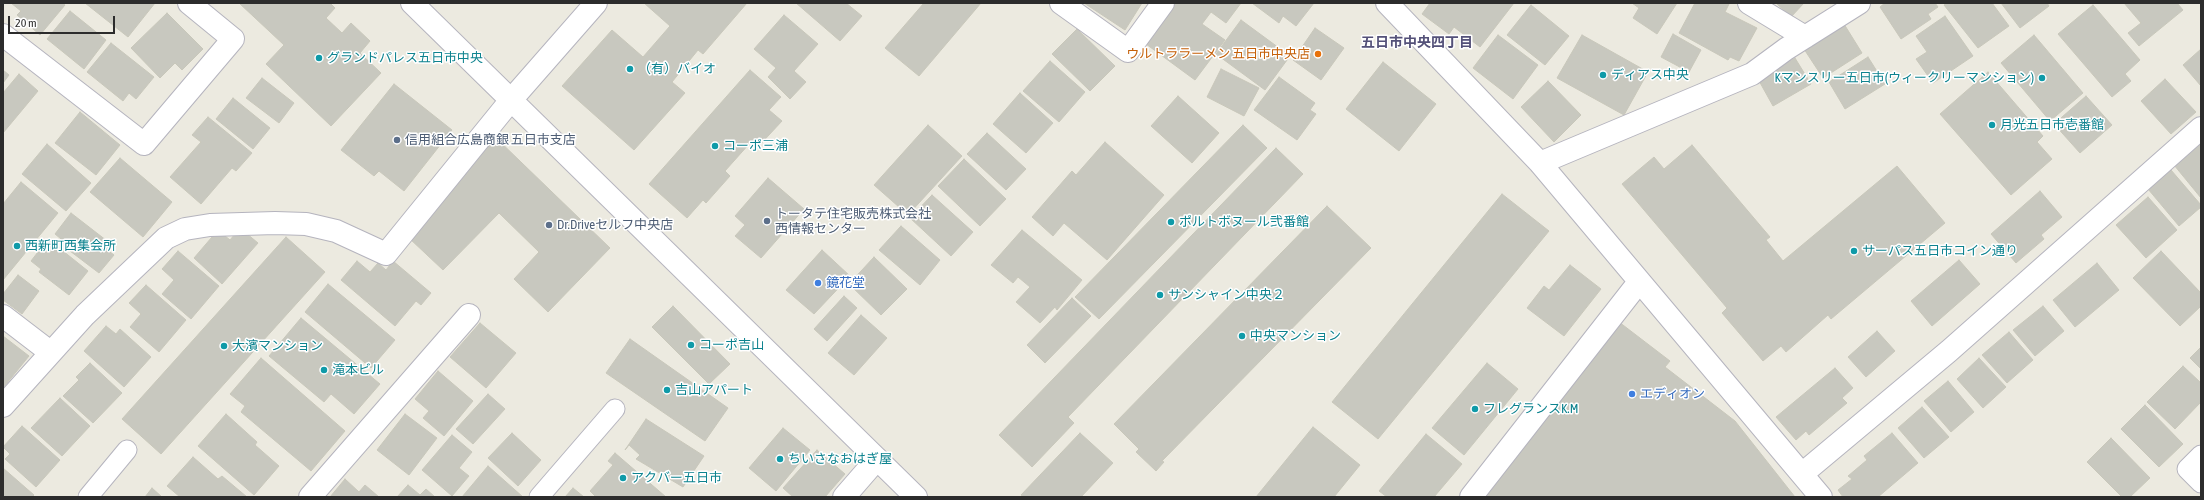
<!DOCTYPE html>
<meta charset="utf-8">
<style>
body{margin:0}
#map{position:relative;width:2204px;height:500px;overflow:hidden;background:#eceae0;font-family:"Asap Condensed",sans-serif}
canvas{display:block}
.frame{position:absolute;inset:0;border:4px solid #2c2c2c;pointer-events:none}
.scale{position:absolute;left:8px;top:16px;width:107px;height:18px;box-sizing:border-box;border:2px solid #2c2c2c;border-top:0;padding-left:5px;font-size:12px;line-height:14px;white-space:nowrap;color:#2c2c2c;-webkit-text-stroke:3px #fff;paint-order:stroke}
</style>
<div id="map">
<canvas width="2204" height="500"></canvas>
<div class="frame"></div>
<div class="scale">20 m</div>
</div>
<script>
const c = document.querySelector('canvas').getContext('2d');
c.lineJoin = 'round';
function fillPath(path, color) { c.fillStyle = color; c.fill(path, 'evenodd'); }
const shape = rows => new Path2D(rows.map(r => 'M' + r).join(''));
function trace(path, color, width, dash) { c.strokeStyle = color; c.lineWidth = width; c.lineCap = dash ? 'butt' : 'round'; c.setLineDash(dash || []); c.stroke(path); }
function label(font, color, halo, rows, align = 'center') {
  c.font = font + ' "Asap Condensed","Noto Sans JP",sans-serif'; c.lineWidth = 3; c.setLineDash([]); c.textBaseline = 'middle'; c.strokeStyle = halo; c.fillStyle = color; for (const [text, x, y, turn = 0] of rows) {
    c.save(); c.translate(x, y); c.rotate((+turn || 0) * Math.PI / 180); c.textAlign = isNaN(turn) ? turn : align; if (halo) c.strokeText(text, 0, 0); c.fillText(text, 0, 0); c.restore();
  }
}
const building = shape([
 [11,3,62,3,65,5,40,35,17,15,21,11,11,3],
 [85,3,155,3,128,37,85,3],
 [239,3,330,3,335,8,326,18,342,33,351,23,370,41,360,53,381,73,331,126,266,64,284,45,239,3],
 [644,3,747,3,703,54,698,50,672,82,685,93,634,150,562,86,612,30,643,57,670,26,644,3],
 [796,3,846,3,862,16,840,41,796,3],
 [924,3,981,3,919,76,885,48,924,3],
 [1084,3,1142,3,1125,30,1084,3],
 [1175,3,1241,3,1226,23,1211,12,1202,24,1225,40,1195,80,1146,44,1175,3],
 [1252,3,1314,3,1296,26,1283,16,1279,23,1252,3],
 [1430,3,1514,3,1480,47,1454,27,1449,34,1422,14,1430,3],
 [1632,3,1677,3,1657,34,1633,18,1639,8,1632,3],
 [1695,3,1727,3,1729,4,1725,12,1757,28,1739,61,1730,57,1728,60,1679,33,1695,3],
 [1776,3,1804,3,1791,17,1776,3],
 [1885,3,1935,3,1938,7,1928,14,1931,19,1901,39,1880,7,1885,3],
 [1947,3,1992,3,2009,26,1978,48,1944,5,1947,3],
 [2001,3,2047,3,2049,6,2020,28,2001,3],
 [2124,3,2177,3,2183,10,2139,46,2128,33,2141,23,2124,3],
 [1531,5,1569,36,1545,65,1507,35,1531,5],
 [2093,5,2140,60,2125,74,2131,81,2112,97,2058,34,2093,5],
 [70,11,106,40,84,69,47,39,70,11],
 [167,13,203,49,182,70,175,63,160,78,131,48,167,13],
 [784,15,818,44,794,71,806,82,790,99,768,77,776,68,754,49,784,15],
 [1945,16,1973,56,1933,83,1916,59,1927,52,1916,36,1945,16],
 [1241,20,1290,56,1265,90,1216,54,1241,20],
 [1844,24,1862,53,1823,78,1804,49,1844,24],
 [1315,28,1344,48,1321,80,1293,60,1315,28],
 [1077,29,1115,66,1090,91,1052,54,1077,29],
 [1673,34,1701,50,1689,72,1661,57,1673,34],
 [1498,35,1538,65,1513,99,1473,68,1498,35],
 [1582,35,1648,72,1624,115,1557,78,1582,35],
 [2034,35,2083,93,2050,121,2001,63,2034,35],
 [111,43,154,77,136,99,129,93,123,101,87,72,111,43],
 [2201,49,2201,86,2183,65,2201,49],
 [1868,57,1885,84,1845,109,1829,82,1868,57],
 [1795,58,1811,84,1773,106,1758,79,1795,58],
 [1050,61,1085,92,1059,122,1023,91,1050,61],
 [1383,62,1436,104,1399,151,1346,109,1383,62],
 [1221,69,1259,88,1244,116,1207,97,1221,69],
 [3,70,9,75,3,83,3,70],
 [750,70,781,97,769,110,782,121,756,149,750,143,725,171,730,176,706,203,703,200,687,218,649,184,750,70],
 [1988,72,2043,136,2037,142,2052,159,2011,195,1940,114,1988,72],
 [19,74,38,91,3,133,3,93,19,74],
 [1279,77,1315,103,1310,110,1316,114,1297,140,1254,110,1279,77],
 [262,78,294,103,279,123,246,98,262,78],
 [2165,79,2196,112,2171,134,2141,101,2165,79],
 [1548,81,1581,115,1554,142,1521,107,1548,81],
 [394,84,452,130,404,191,379,171,374,176,341,150,394,84],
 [1020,93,1053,123,1026,153,993,124,1020,93],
 [1178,96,1219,133,1192,163,1151,126,1178,96],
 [2086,96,2112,125,2080,153,2054,124,2086,96],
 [233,98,270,128,253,149,216,119,233,98],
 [80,112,120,145,96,175,55,143,80,112],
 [208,117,252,153,236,171,232,168,201,204,170,177,201,142,192,135,208,117],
 [928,125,962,156,908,215,874,185,928,125],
 [1243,125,1267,148,1099,319,1075,297,1243,125],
 [987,133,1026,169,1006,190,967,154,987,133],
 [492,134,610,248,548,312,514,279,539,252,499,213,443,270,409,238,492,134],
 [1105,142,1164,195,1107,260,1064,223,1053,236,1032,217,1072,171,1076,175,1105,142],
 [2201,142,2201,198,2174,165,2201,142],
 [47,144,91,183,66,211,22,174,47,144],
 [1692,145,1770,237,1766,240,1783,261,1897,166,1945,223,1831,319,1828,315,1786,352,1781,346,1763,361,1722,313,1727,308,1622,184,1654,157,1664,169,1692,145],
 [1276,148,1303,174,1068,417,1074,423,1032,467,999,435,1276,148],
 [120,158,172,202,143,237,90,192,120,158],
 [964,159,1006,199,980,226,938,186,964,159],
 [2171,170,2201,205,2201,207,2179,226,2148,189,2171,170],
 [768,178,804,209,761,258,735,236,745,225,735,216,768,178],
 [21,182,58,213,3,280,3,204,21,182],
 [2040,191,2062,217,2041,235,2044,239,2016,263,1991,234,2040,191],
 [1502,194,1549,231,1378,439,1332,402,1502,194],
 [932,195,973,232,951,256,910,218,932,195],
 [2148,197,2177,230,2146,258,2116,225,2148,197],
 [1327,206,1371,248,1162,461,1164,462,1156,471,1136,452,1139,449,1114,424,1327,206],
 [71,213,111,244,106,249,114,255,99,273,70,251,72,248,55,234,71,213],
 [901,226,940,260,920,285,879,250,901,226],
 [240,228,258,243,222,284,194,258,218,230,230,240,240,228],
 [1022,230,1082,280,1057,310,1055,307,1040,323,1016,302,1030,287,1018,277,1013,283,991,265,1022,230],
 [286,237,325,272,161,454,122,419,286,237],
 [48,239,88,271,69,295,39,272,41,269,31,261,48,239],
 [822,250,850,276,814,314,786,290,822,250],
 [178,251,219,286,191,319,162,294,174,280,162,269,178,251],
 [2161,251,2201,293,2201,306,2180,326,2133,278,2161,251],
 [874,257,907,289,881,315,849,284,874,257],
 [1959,260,1980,284,1932,326,1911,301,1959,260],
 [357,261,370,272,378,263,386,270,393,261,431,293,421,305,416,301,395,326,341,280,357,261],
 [2097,263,2119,290,2075,327,2053,300,2097,263],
 [1570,265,1601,289,1564,336,1527,308,1544,286,1549,290,1570,265],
 [18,275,39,291,22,314,3,300,3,294,18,275],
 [328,284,395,340,371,368,305,312,328,284],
 [146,285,186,320,159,352,130,327,141,314,129,303,146,285],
 [844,296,857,308,827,341,814,329,844,296],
 [1072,298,1091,316,1045,363,1027,345,1072,298],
 [673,306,730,364,709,384,652,327,673,306],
 [2043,306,2064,331,2035,356,2013,330,2043,306],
 [861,315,887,338,854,375,828,353,861,315],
 [301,318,380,384,354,414,331,394,324,402,269,356,301,318],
 [1619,322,1670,361,1665,367,1735,421,1795,497,1484,497,1619,322],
 [480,323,516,353,486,388,450,357,480,323],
 [106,326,116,334,120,329,151,357,124,387,84,351,106,326],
 [1877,331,1895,351,1866,377,1848,357,1877,331],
 [2009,332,2033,360,2007,383,1982,355,2009,332],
 [3,336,29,356,3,388,3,336],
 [630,339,728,408,705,441,606,373,630,339],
 [2201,347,2201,369,2190,358,2201,347],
 [261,358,345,431,311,471,241,412,245,406,230,394,261,358],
 [1979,358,2006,387,1983,408,1957,379,1979,358],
 [90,363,122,393,93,423,63,396,79,380,76,377,90,363],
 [1487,363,1518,389,1464,455,1432,428,1487,363],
 [2183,366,2201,383,2201,402,2175,429,2147,402,2183,366],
 [1835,368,1853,388,1842,398,1847,403,1809,435,1806,431,1796,440,1776,417,1835,368],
 [438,371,473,401,444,436,423,418,429,411,415,399,438,371],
 [1948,381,1974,412,1951,432,1924,401,1948,381],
 [488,394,505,409,473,444,456,429,488,394],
 [60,398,90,426,62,456,31,428,60,398],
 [2145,405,2183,444,2159,467,2121,429,2145,405],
 [1922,407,1949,437,1924,458,1898,428,1922,407],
 [226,414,257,442,255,445,279,466,254,495,198,446,226,414],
 [405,414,437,438,409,475,377,450,405,414],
 [646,419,704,456,683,487,636,459,640,455,629,445,625,450,646,419],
 [22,426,60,460,36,487,5,459,10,454,3,447,22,426],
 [1313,427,1360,465,1334,497,1256,497,1313,427],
 [783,428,810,450,776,491,749,468,783,428],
 [512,433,541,460,518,486,488,458,512,433],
 [1080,433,1113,463,1081,497,1024,497,1021,495,1080,433],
 [1892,433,1918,463,1878,497,1843,497,1838,490,1852,479,1848,476,1867,460,1864,456,1892,433],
 [1426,434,1462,464,1434,497,1387,497,1379,491,1426,434],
 [452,435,472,452,459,468,469,476,452,496,422,470,452,435],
 [2111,438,2150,478,2130,497,2122,497,2087,462,2111,438],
 [817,450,845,474,825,497,793,497,783,488,817,450],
 [615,453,666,497,596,497,590,491,613,465,608,461,615,453],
 [193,457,218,479,222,476,247,497,180,497,167,486,193,457],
 [488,466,523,497,462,497,488,466],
 [3,468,34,495,32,497,3,497,3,468],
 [345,479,359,492,365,485,379,497,330,497,345,479],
 [408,485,420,495,426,489,435,497,397,497,408,485],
 [152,488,162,497,145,497,152,488],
 [573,488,584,497,565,497,573,488]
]);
const service = shape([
 [2201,455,2187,469,2201,483],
 [88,497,127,450],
 [539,497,615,409]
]);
const minor = shape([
 [1061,3,1128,51,1163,3],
 [1387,3,1540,163,1821,497],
 [1749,3,1805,37],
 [3,35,144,144,233,39,189,3],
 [1540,163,1752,74,1786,49,1859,3],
 [3,316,50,352],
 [3,406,85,315,166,238,185,229,210,225,275,223,306,224,336,231,386,254,511,100,596,3],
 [1802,474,1949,351,2201,128],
 [310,497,469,315],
 [844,497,877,459],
 [1471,497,1639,282]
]);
const tertiary = shape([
 [412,3,916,497]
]);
const markers = [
 [1318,54,4,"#e8710a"],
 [319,58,4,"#0f9aa8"],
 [630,69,4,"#0f9aa8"],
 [1603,75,4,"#0f9aa8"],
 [2042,78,4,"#0f9aa8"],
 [1992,125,4,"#0f9aa8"],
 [397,140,4,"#5c6f8a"],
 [715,146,4,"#0f9aa8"],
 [767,221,4,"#5c6f8a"],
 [1171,222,4,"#0f9aa8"],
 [549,225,4,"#5c6f8a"],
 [17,246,4,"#0f9aa8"],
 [1854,251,4,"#0f9aa8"],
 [818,283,4,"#3f7fe0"],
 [1160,295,4,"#0f9aa8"],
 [1242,336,4,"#0f9aa8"],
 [691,345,4,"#0f9aa8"],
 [224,346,4,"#0f9aa8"],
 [324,370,4,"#0f9aa8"],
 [667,390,4,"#0f9aa8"],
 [1632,394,4,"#3f7fe0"],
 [1475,409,4,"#0f9aa8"],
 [780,459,4,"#0f9aa8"],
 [623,478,4,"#0f9aa8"]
];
const foodNames = [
 ["ウルトララーメン 五日市中央店",1310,54]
];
const cultureNames = [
 ["グランドパレス五日市中央",327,58],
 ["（有）バイオ",638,69],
 ["ディアス中央",1611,75],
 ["Kマンスリー五日市(ウィークリーマンション)",2034,78,"right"],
 ["月光五日市壱番館",2000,125],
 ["コーポ三浦",723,146],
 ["ポルトボヌール弐番館",1179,222],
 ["西新町西集会所",25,246],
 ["サーパス五日市コイン通り",1862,251],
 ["サンシャイン中央２",1168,295],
 ["中央マンション",1250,336],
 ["コーポ吉山",699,345],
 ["大濱マンション",232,346],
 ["滝本ビル",332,370],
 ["吉山アパート",675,390],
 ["フレグランスK.M",1483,409],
 ["ちいさなおはぎ屋",788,459],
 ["アクバー五日市",631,478]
];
const serviceNames = [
 ["信用組合広島商銀 五日市支店",405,140],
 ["トータテ住宅販売株式会社",775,214],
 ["西情報センター",775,229],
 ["Dr.Driveセルフ中央店",557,225]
];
const shopNames = [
 ["鏡花堂",826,283],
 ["エディオン",1640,394]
];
const neighbourhoodNames = [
 ["五日市中央四丁目",1417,43]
];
fillPath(building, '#c8c8bf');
trace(building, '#c8c7ba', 1);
trace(service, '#b5b4be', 21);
trace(minor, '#b5b4be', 24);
trace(tertiary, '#b5b4be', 24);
trace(service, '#fff', 19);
trace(minor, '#fff', 22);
trace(tertiary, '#fff', 22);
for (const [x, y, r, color] of markers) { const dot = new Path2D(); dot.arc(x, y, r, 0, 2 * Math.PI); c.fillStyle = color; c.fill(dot); trace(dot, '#fff', 1.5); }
label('13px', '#c56008', '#fff', foodNames, 'right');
label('13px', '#0d838f', '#fff', cultureNames, 'left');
label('13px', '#4e5e75', '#fff', serviceNames, 'left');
label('13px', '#366cbe', '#fff', shopNames, 'left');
label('bold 14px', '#545179', '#fff', neighbourhoodNames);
</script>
